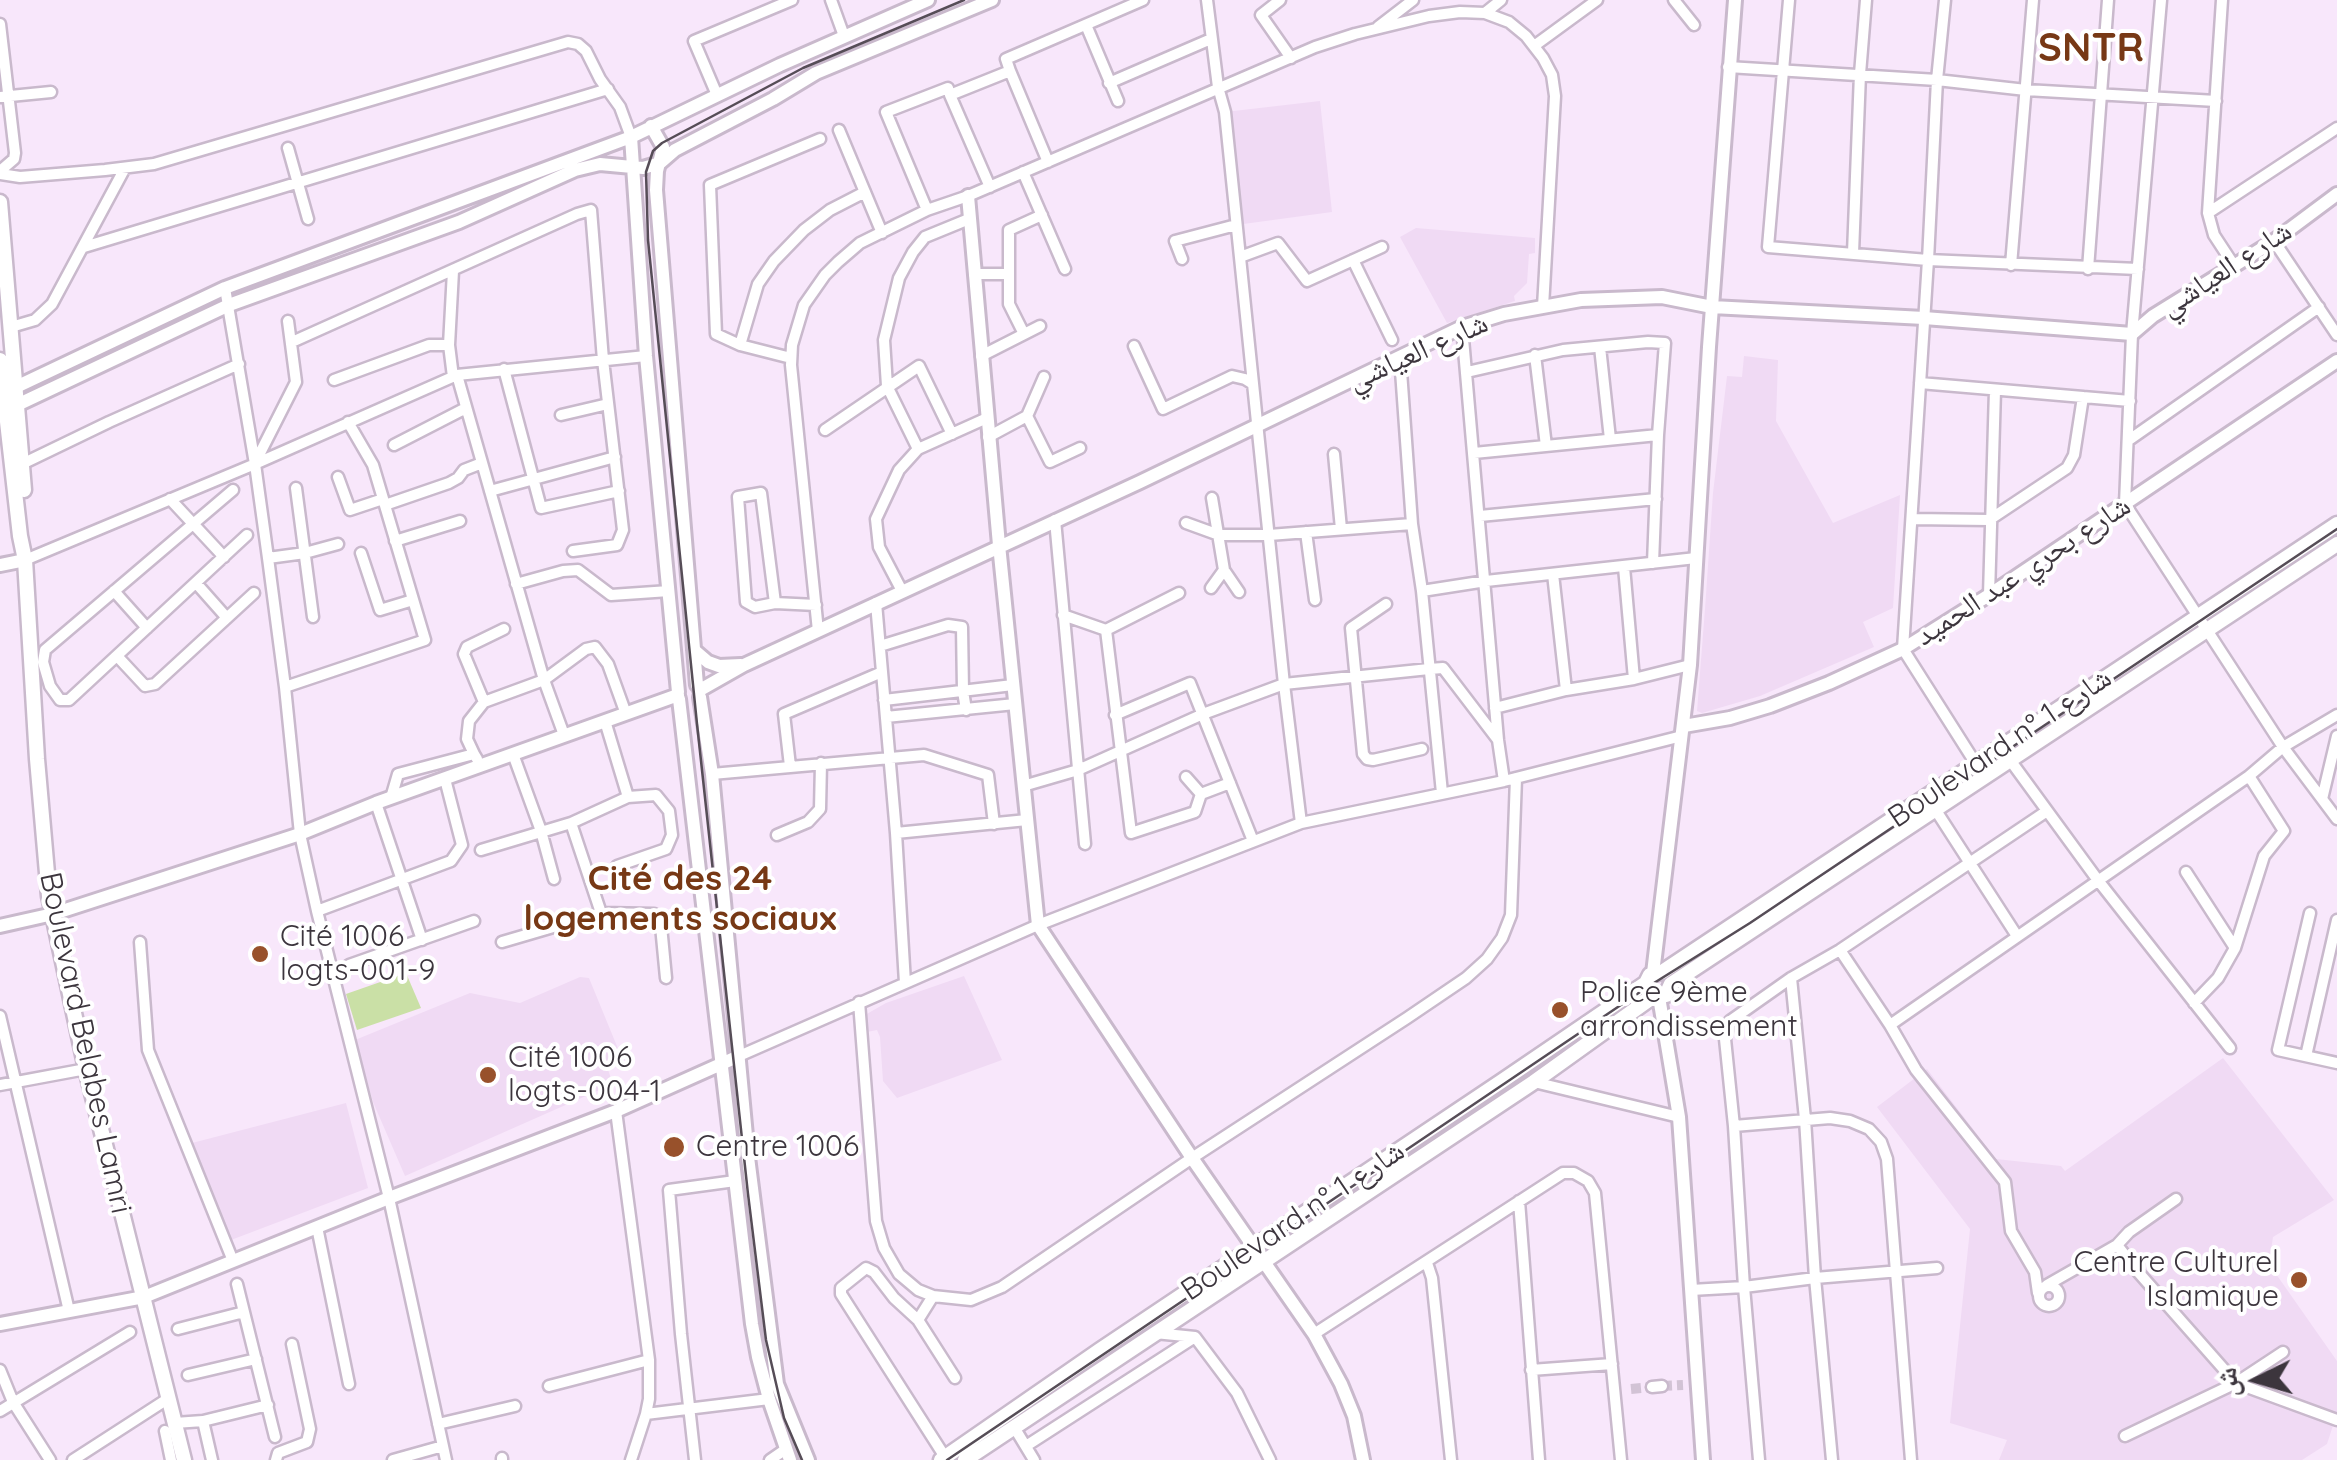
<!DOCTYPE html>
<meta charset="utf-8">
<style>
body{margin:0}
#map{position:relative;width:2337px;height:1460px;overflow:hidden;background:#f8e7fb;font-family:Quicksand,"Noto Naskh Arabic",sans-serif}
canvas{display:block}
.north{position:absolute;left:2207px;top:1330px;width:100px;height:100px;-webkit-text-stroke:8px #fff;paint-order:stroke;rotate:265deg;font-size:28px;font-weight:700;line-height:40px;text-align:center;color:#3c353d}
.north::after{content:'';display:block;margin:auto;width:35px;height:45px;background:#3c353d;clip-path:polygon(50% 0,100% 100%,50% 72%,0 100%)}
</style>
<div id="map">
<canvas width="2337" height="1460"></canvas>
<div class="north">ش</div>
</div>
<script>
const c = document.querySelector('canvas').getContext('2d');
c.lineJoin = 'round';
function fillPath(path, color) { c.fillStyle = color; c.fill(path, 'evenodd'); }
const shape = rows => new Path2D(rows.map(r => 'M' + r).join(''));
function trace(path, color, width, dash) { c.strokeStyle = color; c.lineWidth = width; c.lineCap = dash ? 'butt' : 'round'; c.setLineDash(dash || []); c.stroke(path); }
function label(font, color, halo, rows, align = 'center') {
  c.font = font + ' Quicksand,"Noto Naskh Arabic",sans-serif'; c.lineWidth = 8; c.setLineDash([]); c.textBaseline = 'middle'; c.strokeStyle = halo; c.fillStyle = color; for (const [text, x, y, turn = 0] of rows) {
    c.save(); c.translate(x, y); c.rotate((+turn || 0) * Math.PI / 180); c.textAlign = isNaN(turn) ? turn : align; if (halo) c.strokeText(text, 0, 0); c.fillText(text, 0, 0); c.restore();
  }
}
const built = shape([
 [1320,101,1332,212,1236,225,1225,112],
 [1416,228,1535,238,1535,253,1529,254,1527,283,1514,296,1515,301,1447,323,1400,237],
 [1744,356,1778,360,1776,421,1833,523,1900,495,1893,608,1863,622,1874,647,1760,696,1702,713,1697,711,1705,609,1713,493,1727,376,1742,377],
 [964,976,1002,1060,897,1098,883,1081,880,1037,877,1030,867,1032,865,1015,886,1003],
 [580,977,589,978,621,1056,607,1067,613,1084,405,1176,373,1102,355,1040,470,993,520,1003],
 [2223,1058,2334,1200,2273,1237,2269,1264,2337,1361,2337,1413,2327,1444,2302,1460,1999,1460,2007,1440,1950,1423,1970,1229,1877,1107,1927,1069,1996,1159,2061,1166,2065,1171],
 [346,1103,368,1188,231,1240,192,1143]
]);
const green = shape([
 [406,973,421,1008,357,1030,346,994]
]);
const minorTunnel = shape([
 [1662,1386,1683,1385],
 [1631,1389,1652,1387]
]);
const minor = shape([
 [831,0,844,36],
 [1207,0,1218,87,1225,112,1284,684,1301,823],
 [1280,0,1261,15,1291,58],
 [1674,0,1694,25],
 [1789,0,1768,247,1928,260,2138,269],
 [1945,0,1937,80,1928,260,1903,649,1976,764],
 [2161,0,2132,334,2125,504,2283,747,2337,819],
 [2222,0,2208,213,2214,235,2235,267],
 [1485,13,1501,0],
 [0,24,15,153,14,159,0,171],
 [1086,25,1118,101],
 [1378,27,1413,0],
 [1534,46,1597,0],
 [1728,67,1937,80,2026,90,2216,101],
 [1010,71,1048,162],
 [1109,83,1211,39],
 [717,95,694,41,792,0],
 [950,95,990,187],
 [0,97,51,92],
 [839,130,882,233],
 [288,148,308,219],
 [1023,172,1065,269],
 [0,174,20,177,105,170,154,164,568,42,578,44,586,51,600,79,620,107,631,137],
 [927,210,886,112,948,88,950,95,1010,71,1006,59,1143,0],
 [2208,213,2337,128],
 [2274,241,2337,335],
 [84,247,608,89],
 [1853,253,1860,74,1866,0],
 [1240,257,1278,243,1307,281,1382,247],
 [1182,259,1175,241,1236,225],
 [1353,260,1392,340],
 [2011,265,2033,0],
 [2088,269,2108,0],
 [453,271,449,345,453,377],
 [974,274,1009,274],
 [225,288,255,464,268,558,285,687,300,834,317,911,389,1198,446,1460],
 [11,327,35,320,52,304,125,168],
 [1462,327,1498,740,1504,781],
 [1024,334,1009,304,1009,230,1042,215],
 [292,342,577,214,591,210,603,360,623,530,617,545,573,551],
 [740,345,758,284,774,261,804,230,830,210,865,192],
 [1134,346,1163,409,1232,376,1245,379,1253,384],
 [1600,347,1610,439],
 [1535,355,1546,446],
 [981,356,1040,326],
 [1400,357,1412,524,1422,591,1442,793],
 [791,358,740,345,716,334,710,185,820,139],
 [504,369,541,508,619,491],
 [1467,372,1563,350,1648,342,1665,343,1658,435,1653,563],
 [457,375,544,680,564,735],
 [334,380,429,345,449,345],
 [2083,397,2130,401],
 [561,415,608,404],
 [1027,416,1044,377],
 [825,430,919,366,952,434],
 [988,437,1027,416,1050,462,1080,448],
 [2129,440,2319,307],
 [394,445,466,408],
 [918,449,887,386,884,340,899,278,913,252,925,237,969,219],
 [1474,453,1658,435],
 [1334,454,1341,529],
 [255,463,296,382,288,321],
 [22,464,109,422,239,364],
 [338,477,350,510,383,499],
 [296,488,313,617],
 [233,490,45,650,43,662,50,686,60,700,69,700,247,535],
 [490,491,615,457],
 [1212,498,1224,570,1239,592],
 [170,499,224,557],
 [385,505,449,483,458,478,464,470,482,463],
 [1480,516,1656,499],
 [1912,519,1989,520,2067,468,2074,455,2083,397,1920,383],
 [1055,520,1085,844],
 [1186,523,1219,535,1269,535,1412,524],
 [1306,532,1315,600],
 [395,541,460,521],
 [361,553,380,610,413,600],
 [268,558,305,553,338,544],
 [25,560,255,464,457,375,646,356],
 [1624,567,1634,679],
 [1553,574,1566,690],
 [196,583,227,618],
 [516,584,563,571,578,570,611,595,669,591],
 [1211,588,1224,570],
 [114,591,147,628],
 [902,591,879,547,876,519,899,470,918,449,987,418],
 [1422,591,1486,581,1696,558],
 [1989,595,1995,390],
 [775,603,755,607,746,602,738,497,761,493,775,603,816,605],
 [876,603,896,833,905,983],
 [1386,604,1351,628,1363,754,1367,759,1373,760,1422,749],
 [1063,615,1106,630,1131,833,1195,812,1201,794,1186,777],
 [1106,630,1179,593],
 [818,631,791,365,792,345,804,305,825,275,838,262,860,243,927,210,968,196,1315,47,1355,34,1429,16,1460,12,1485,13,1509,22,1526,36,1543,58,1552,75,1555,96,1543,307],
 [880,646,948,625,962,627,963,691,966,710],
 [117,656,145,686,155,684,254,593],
 [285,687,425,640,373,465,348,422],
 [884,700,1013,685],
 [484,702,464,654,467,647,504,629],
 [1495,708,1566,690,1634,679,1690,665],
 [1115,715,1190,683,1253,841],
 [886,717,1015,704],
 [474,754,467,739,469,721,484,702,544,680,586,649,595,647,608,664,626,714],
 [513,754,541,831,554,879],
 [2010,760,2097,879,2230,1048],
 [790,766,784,714,882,672],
 [712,774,924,755,988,775,994,824],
 [1023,786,1078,770,1203,714,1284,684,1429,669,1443,668,1498,740],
 [1201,794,1230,783],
 [391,798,398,774,474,754,477,759],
 [2322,799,2337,736],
 [376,803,422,940],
 [1935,809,2017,936],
 [896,833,1027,820],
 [777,835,808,822,820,809,821,763],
 [481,850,571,823],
 [617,866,666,849,672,835,669,811,656,795,628,797],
 [2186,872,2235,948],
 [317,911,451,861,462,845,445,779],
 [601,913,654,914,661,926,666,978],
 [2310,913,2278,1050,2337,1063],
 [140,942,148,1050,233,1261],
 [502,942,601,913,571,823,628,797,605,721],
 [1840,950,1890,1025,1916,1070,2005,1182,2011,1231,2035,1272,2038,1293],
 [349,965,474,921],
 [1791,978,1805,1119,1815,1278,1832,1460],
 [859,1002,876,1221,884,1248,899,1274,918,1290,933,1296,971,1300,1002,1287,1192,1158,1407,1018,1466,978,1487,959,1502,938,1511,915,1516,778],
 [2194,1003,2218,978,2235,948,2264,856,2284,831,2249,776],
 [0,1016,69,1311],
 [1890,1025,2249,776,2283,747,2337,715],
 [739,1056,1038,925,1301,823,1504,781,1682,736],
 [2306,1056,2337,920],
 [1534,1082,1679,1117],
 [0,1085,86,1069],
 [616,1111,649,1360,649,1399,646,1414,631,1460],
 [1734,1126,1830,1118,1850,1121,1869,1129,1881,1142,1887,1159,1911,1460],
 [1519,1201,1539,1460],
 [317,1227,349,1384],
 [2117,1245,2139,1273,2236,1383,2337,1420],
 [1427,1263,1432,1278,1451,1460],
 [237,1284,275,1437],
 [2047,1285,2117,1245,2129,1232,2176,1199],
 '2039 1296a10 10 0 1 1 20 0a10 10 0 1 1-20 0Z',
 [1691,1290,1744,1287,1815,1278,1937,1268],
 [918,1320,933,1296],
 [178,1329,244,1312],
 [1314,1334,1563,1173,1574,1173,1588,1181,1595,1193,1621,1460],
 [1195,1337,1237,1393,1270,1460],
 [0,1370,13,1402,50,1460],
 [1531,1370,1612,1364],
 [188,1375,256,1359],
 [549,1386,649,1360],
 [1652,1387,1662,1386],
 [0,1411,130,1332],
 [646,1414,769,1399],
 [203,1421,212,1460],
 [175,1423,203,1421,268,1405],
 [438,1424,515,1406],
 [1014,1427,1034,1460],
 [165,1431,171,1460],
 [2125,1436,2236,1383,2283,1352],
 [1026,1446,1195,1337,1155,1333],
 [945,1457,841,1294,841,1288,866,1268,874,1272,894,1298,918,1320,955,1378],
 [502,1458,502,1460],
 [73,1460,169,1398],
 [276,1460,278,1453,307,1442,310,1429,292,1344],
 [393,1460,443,1446],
 [695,1460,681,1334,669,1190,735,1181],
 [770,1460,786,1449],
 [1759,1460,1744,1287,1734,1126,1725,1039,1730,1021,1791,978,1840,950,2047,811]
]);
const tertiary = shape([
 [651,126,663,147,657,171,656,190,697,685],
 [631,137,646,356,678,692],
 [968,196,999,545,1038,925,1192,1158,1314,1334,1341,1384,1354,1416,1363,1460],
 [6,389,16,387,225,288,631,137,780,65,928,0],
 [9,406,17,405,229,305,459,222,575,170,600,164,643,168,660,163,675,150,773,99,816,73,992,0],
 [0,565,25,560],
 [694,650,708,662,719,666,741,665],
 [700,690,744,665,1140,482,1462,327,1504,314,1581,300,1662,297,1712,307,1924,318,2132,334,2153,316,2274,241,2337,194],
 [700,697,712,774,748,1157,777,1384,808,1460],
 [679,699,752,1324,758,1357,769,1399,790,1460],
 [1684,726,1730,718,1770,706,1829,683,1903,649,1989,595,2337,361],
 [0,926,53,914,300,834,376,803,678,695],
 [1653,973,1690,665,1709,347,1735,0],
 [1659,997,1679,1117,1703,1460],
 [0,1324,144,1297,389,1198,616,1111,739,1056]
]);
const secondary = shape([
 [0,202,24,490],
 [0,360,20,536,25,560,37,759,49,896,86,1069,184,1460],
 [1646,983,1651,994,1658,997,1666,995,1671,984,2337,544],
 [941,1460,1100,1350,1502,1081,1646,983,1650,975,1662,972,2337,524],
 [965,1460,1534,1082,1654,996]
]);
const tram = shape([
 [802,1460,784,1418,766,1340,748,1194,697,724,648,240,646,172,653,151,662,143,803,68,964,0],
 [947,1460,1646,988,1750,923,2337,529]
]);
const markers = [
 [260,954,10,"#98512b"],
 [1560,1010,10,"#98512b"],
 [488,1075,10,"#98512b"],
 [674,1147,12,"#98512b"],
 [2299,1280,10,"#98512b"]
];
const streetNames = [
 ["شارع العياشي",2226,269,-33],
 ["شارع العياشي",1418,352,-24],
 ["شارع بحري عبد الحميد",2023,571,-33],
 ["Boulevard n° شارع 1",2000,748,-34],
 ["Boulevard Belabes Lamri",85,1043,78],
 ["Boulevard n° شارع 1",1293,1221,-34]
];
const poiNames = [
 ["Cité 1006",280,937],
 ["logts-001-9",280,971],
 ["Police 9ème",1580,993],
 ["arrondissement",1580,1027],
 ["Cité 1006",508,1058],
 ["logts-004-1",508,1092],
 ["Centre 1006",696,1147],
 ["Centre Culturel",2279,1263,"right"],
 ["Islamique",2279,1297,"right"]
];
const quarterNames = [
 ["Cité des 24",680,879],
 ["logements sociaux",680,919]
];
const districtNames = [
 ["SNTR",2091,49]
];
fillPath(built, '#f0daf4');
fillPath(green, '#cae0a6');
trace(minorTunnel, '#d2c3d5', 10, [10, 5]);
trace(minor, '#c9b9cc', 15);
trace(tertiary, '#c9b9cc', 18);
trace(secondary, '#c9b9cc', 19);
trace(minor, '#fff', 10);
trace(tertiary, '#fff', 12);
trace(secondary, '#fff', 14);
trace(tram, '#564d57', 2.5);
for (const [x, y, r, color] of markers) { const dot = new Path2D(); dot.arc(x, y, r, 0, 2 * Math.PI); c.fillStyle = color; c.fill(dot); trace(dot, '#fff', 4); }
label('30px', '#3c353d', '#fff', streetNames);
label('30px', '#3c353d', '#fff', poiNames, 'left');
label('bold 35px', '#773815', '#fff', quarterNames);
label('bold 40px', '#773815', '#fff', districtNames);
</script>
